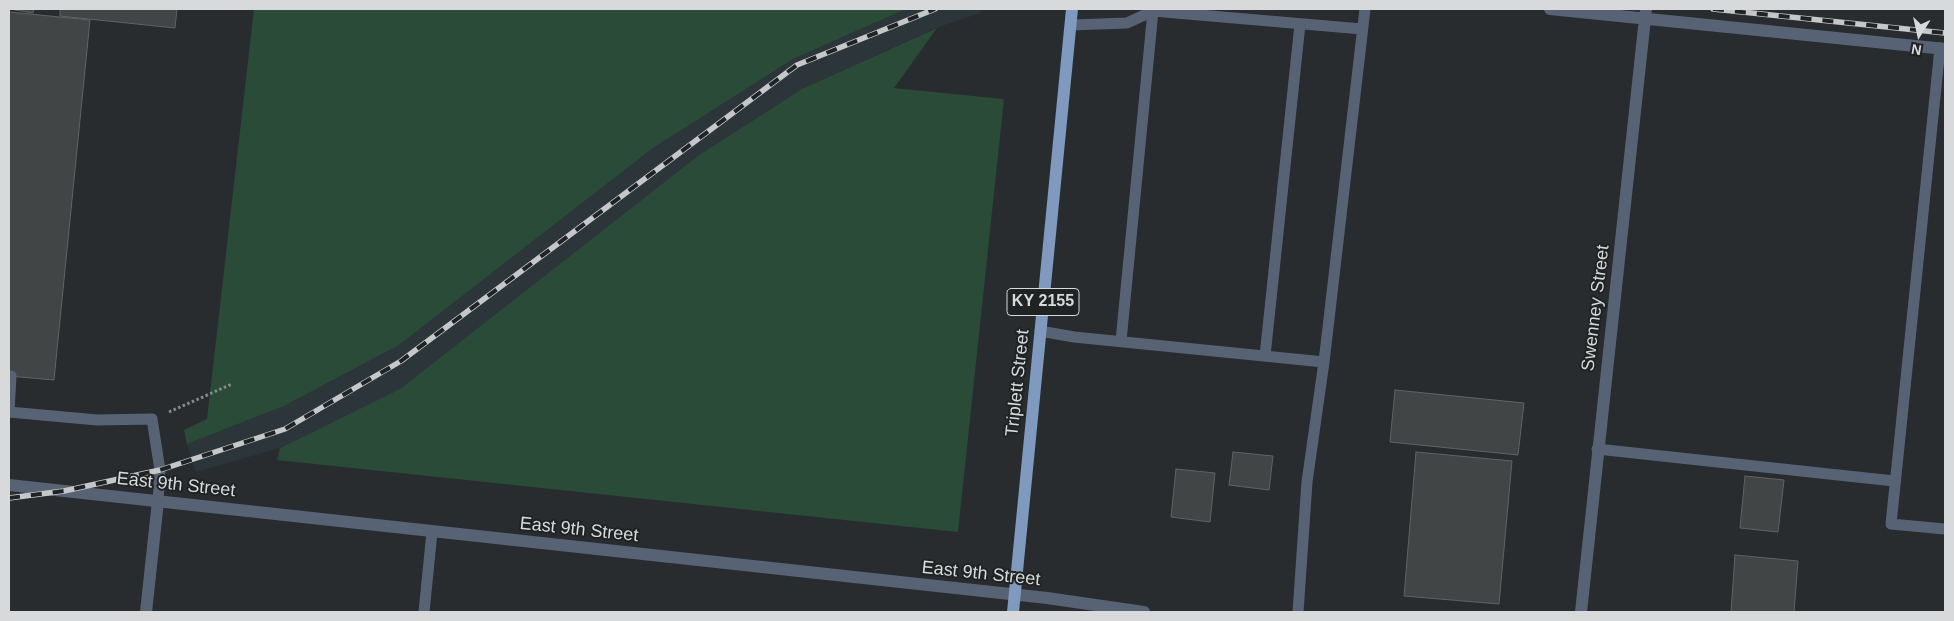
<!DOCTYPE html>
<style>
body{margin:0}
#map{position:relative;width:1954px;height:621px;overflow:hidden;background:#292c2e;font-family:Arial,sans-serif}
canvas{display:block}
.frame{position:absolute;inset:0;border:10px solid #d7d9da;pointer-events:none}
.north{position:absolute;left:1894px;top:10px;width:50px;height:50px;-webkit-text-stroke:4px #202324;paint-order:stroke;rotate:190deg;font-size:14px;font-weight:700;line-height:20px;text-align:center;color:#d7d9da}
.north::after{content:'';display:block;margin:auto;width:18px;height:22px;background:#d7d9da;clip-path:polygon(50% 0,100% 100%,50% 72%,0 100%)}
</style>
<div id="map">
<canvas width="1954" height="621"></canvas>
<div class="frame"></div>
<div class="north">N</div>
</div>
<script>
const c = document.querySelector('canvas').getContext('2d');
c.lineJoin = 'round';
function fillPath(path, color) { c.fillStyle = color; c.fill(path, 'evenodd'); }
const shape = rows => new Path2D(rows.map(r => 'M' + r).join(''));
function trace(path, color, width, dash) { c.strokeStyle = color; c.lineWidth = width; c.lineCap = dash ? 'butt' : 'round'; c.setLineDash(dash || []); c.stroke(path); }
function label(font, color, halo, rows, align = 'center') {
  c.font = font + ' Arial,sans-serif'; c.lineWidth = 4; c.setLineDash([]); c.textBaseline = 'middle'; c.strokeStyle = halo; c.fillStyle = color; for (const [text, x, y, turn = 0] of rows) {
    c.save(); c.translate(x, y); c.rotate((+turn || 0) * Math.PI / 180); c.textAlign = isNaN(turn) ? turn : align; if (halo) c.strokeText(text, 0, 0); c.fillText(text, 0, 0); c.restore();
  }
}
const built = shape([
 [906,9,981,9,980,13,936,28,802,89,699,155,400,389,280,448,196,472,187,444,284,406,399,345,653,148,793,59]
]);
const green = shape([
 [254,9,906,9,793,59,653,148,399,345,284,406,187,444,184,430,207,419],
 [937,28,894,88,1004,99,958,532,277,460,280,448,400,389,699,155,802,89]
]);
const building = shape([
 [9,9,34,9,33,13,9,9],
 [60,9,177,9,175,28,60,16,60,9],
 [9,12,90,20,54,380,9,376,9,12],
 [1395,390,1524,403,1518,455,1390,442,1395,390],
 [1233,452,1273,456,1269,490,1229,485,1233,452],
 [1416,452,1512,461,1499,604,1404,596,1416,452],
 [1176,469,1215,473,1210,522,1171,517,1176,469],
 [1745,476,1784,480,1778,532,1740,528,1745,476],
 [1735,555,1798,561,1794,612,1731,612,1735,555]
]);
const path = shape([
 [169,412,232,384]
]);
const service = shape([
 [1071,25,1127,23,1153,11],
 [1940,48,1891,524,1945,529],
 [1040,331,1074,337,1324,362,1365,9],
 [1121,341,1153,11,1362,29],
 [1265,356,1300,24],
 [9,412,97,420,152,419,160,470,158,501],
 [9,412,11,376],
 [1597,449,1894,481],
 [424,612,432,532],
 [1298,612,1307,482,1324,362]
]);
const minor = shape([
 [1550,9,1945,49],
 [146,612,158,501],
 [1581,612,1646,9]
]);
const tertiary = shape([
 [9,485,1047,598,1144,612]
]);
const primary = shape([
 [1013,612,1072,9]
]);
const rail = shape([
 [1713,9,1945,33],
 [9,498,64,491,160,470,285,429,401,361,797,65,935,9]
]);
const shields = [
 [1043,302,72]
];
const shieldNames = [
 ["KY 2155",1043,302]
];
const streetNames = [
 ["Swenney Street",1596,308,-83],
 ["Triplett Street",1018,383,-84],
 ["East 9th Street",176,485,6],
 ["East 9th Street",579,530,6],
 ["East 9th Street",981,574,6]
];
fillPath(built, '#2c363a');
fillPath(green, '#294b38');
fillPath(building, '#414545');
trace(building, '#5f6363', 1);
trace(path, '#888a8c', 3, [2.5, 2.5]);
trace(service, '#576375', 11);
trace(minor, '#576375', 12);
trace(tertiary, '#576375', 12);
trace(primary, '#8099bf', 12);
trace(rail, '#c5c7c8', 5.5);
trace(rail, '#202324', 4, [11]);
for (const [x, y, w] of shields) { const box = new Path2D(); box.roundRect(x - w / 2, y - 13.5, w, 27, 4); c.fillStyle = '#202324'; c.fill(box); trace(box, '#d7d9da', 1); }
label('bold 16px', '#d7d9da', null, shieldNames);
label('18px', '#d7d9da', '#202324', streetNames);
</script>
